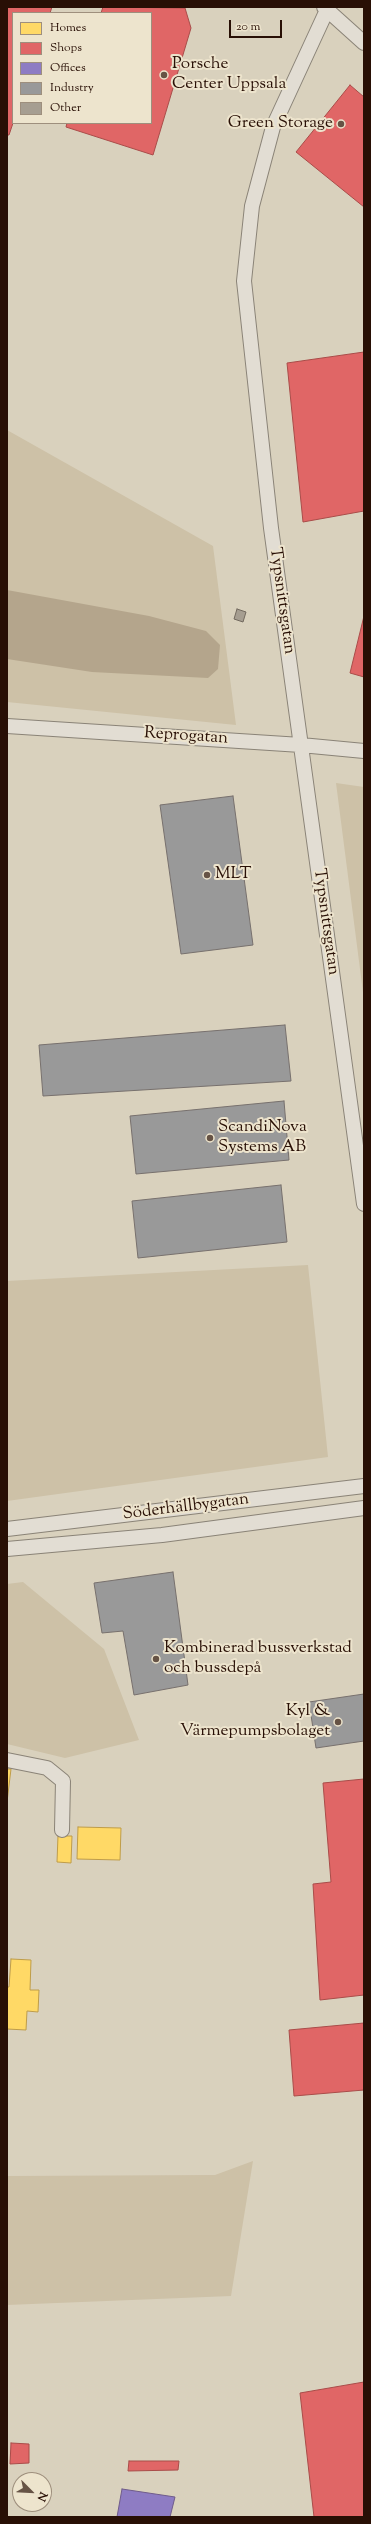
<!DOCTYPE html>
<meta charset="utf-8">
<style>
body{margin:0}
#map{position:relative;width:371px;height:2524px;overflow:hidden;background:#d9d1bd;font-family:"Sorts Mill Goudy",serif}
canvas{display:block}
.frame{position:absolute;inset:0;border:8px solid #280f05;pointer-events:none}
.legend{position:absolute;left:12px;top:12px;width:140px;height:112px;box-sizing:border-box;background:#ede4cd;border:1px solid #9e8f7d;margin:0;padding:5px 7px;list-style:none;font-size:12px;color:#280f05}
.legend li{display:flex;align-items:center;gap:8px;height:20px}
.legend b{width:20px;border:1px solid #9e8f7d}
.north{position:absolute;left:12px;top:2472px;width:40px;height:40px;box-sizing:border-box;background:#ede4cd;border:1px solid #9e8f7d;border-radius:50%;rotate:114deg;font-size:11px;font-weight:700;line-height:16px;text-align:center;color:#280f05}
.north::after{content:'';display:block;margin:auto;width:14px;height:18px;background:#665345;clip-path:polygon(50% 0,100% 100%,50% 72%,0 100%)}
.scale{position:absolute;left:229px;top:20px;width:53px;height:18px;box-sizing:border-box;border:2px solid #280f05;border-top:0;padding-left:5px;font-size:12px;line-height:14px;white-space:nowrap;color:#280f05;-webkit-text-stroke:3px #ede4cd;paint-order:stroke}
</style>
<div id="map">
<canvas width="371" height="2524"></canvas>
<div class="frame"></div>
<ul class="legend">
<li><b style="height:11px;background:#ffd966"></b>Homes</li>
<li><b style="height:11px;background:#e06666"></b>Shops</li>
<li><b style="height:11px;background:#8e7cc3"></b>Offices</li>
<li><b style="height:11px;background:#999"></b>Industry</li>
<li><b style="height:11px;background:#a69e91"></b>Other</li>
</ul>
<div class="north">N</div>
<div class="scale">20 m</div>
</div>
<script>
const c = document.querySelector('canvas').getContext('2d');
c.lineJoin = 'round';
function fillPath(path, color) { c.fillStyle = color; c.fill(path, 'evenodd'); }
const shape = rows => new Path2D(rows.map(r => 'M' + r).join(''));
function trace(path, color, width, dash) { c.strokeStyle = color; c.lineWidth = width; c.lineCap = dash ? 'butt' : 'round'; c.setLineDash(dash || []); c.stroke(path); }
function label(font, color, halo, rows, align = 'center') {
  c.font = font + ' "Sorts Mill Goudy",serif'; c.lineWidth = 4; c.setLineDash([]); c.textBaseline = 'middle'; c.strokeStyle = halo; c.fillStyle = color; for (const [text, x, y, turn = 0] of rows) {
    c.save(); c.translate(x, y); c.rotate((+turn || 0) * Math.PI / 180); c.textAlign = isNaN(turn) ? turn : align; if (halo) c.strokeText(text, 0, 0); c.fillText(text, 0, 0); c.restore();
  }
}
const green = shape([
 [7,430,213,546,236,725,7,702],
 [336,783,364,787,364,1000],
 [308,1265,328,1457,7,1501,7,1281],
 [23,1582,104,1649,139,1740,65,1758,7,1744,7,1584],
 [253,2161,231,2296,7,2305,7,2176,215,2175]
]);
const water = shape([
 [7,590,149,616,206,631,220,645,218,669,208,678,92,672,7,659]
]);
const homes = shape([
 [7,1769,11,1769,7,1802,7,1769],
 [78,1827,121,1828,120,1860,77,1859,78,1827],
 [58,1836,72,1836,71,1863,57,1862,58,1836],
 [11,1959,31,1960,30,1990,39,1990,38,2012,27,2011,26,2030,7,2029,7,1987,9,1987,11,1959]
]);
const shops = shape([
 [7,7,52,7,50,13,13,13,13,123,9,135,7,135,7,7],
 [103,7,185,8,191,28,153,155,66,127,67,123,151,123,151,13,101,13,103,7],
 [350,85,364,97,364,207,296,152,350,85],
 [364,352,364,511,303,522,287,363,364,352],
 [364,616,364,677,350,673,364,616],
 [364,1779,364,1995,320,2000,313,1884,331,1882,323,1783,364,1779],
 [364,2023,364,2090,294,2096,289,2030,364,2023],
 [364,2382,364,2517,314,2517,300,2393,364,2382],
 [11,2443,29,2444,29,2463,10,2464,11,2443],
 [129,2461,179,2461,178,2470,128,2471,129,2461]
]);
const offices = shape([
 [122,2489,175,2497,170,2517,117,2517,122,2489]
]);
const industry = shape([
 [233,796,253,945,181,954,160,805,233,796],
 [285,1025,291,1081,43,1096,39,1045,285,1025],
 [284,1101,289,1160,136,1174,130,1116,284,1101],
 [281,1185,287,1242,138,1258,132,1201,281,1185],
 [173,1572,188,1685,134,1695,123,1631,102,1633,94,1583,173,1572],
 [364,1694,364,1741,316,1748,309,1702,364,1694]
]);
const building = shape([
 [237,609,246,612,243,622,234,619,237,609]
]);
const street = shape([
 [324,7,364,43],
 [327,10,273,127,252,206,244,281,271,528,364,1204],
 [7,726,301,745,364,751],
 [7,1529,364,1486],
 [7,1549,162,1535,364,1508],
 [7,1760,47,1768,63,1781,62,1830]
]);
const markers = [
 [164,75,4,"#665345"],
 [341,124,4,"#665345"],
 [207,875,4,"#665345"],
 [210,1138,4,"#665345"],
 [156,1659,4,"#665345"],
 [338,1722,4,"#665345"]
];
const poiNames = [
 ["Porsche",172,65],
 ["Center Uppsala",172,85],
 ["Green Storage",333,124,"right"],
 ["MLT",215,875],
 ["ScandiNova",218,1128],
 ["Systems AB",218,1148],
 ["Kombinerad bussverkstad",164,1649],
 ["och bussdepå",164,1669],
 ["Kyl &",330,1712,"right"],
 ["Värmepumpsbolaget",330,1732,"right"]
];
const streetNames = [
 ["Typsnittsgatan",281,601,82],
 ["Reprogatan",186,737,4],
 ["Typsnittsgatan",325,922,82],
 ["Söderhällbygatan",186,1508,-7]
];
fillPath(green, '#cdc1a7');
fillPath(water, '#b4a58c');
fillPath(homes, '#ffd966');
trace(homes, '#be9c49', 1);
fillPath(shops, '#e06666');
trace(shops, '#a94c49', 1);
fillPath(offices, '#8e7cc3');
trace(offices, '#6f5b8a', 1);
fillPath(industry, '#999');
trace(industry, '#77706d', 1);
fillPath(building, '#a69e91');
trace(building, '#72695e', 1);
trace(street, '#8a8377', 16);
trace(street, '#e2ddd3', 14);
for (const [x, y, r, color] of markers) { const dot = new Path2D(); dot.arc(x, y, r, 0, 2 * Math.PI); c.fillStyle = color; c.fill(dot); trace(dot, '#ede4cd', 1.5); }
label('17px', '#280f05', '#ede4cd', poiNames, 'left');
label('17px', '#280f05', '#ede4cd', streetNames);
</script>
